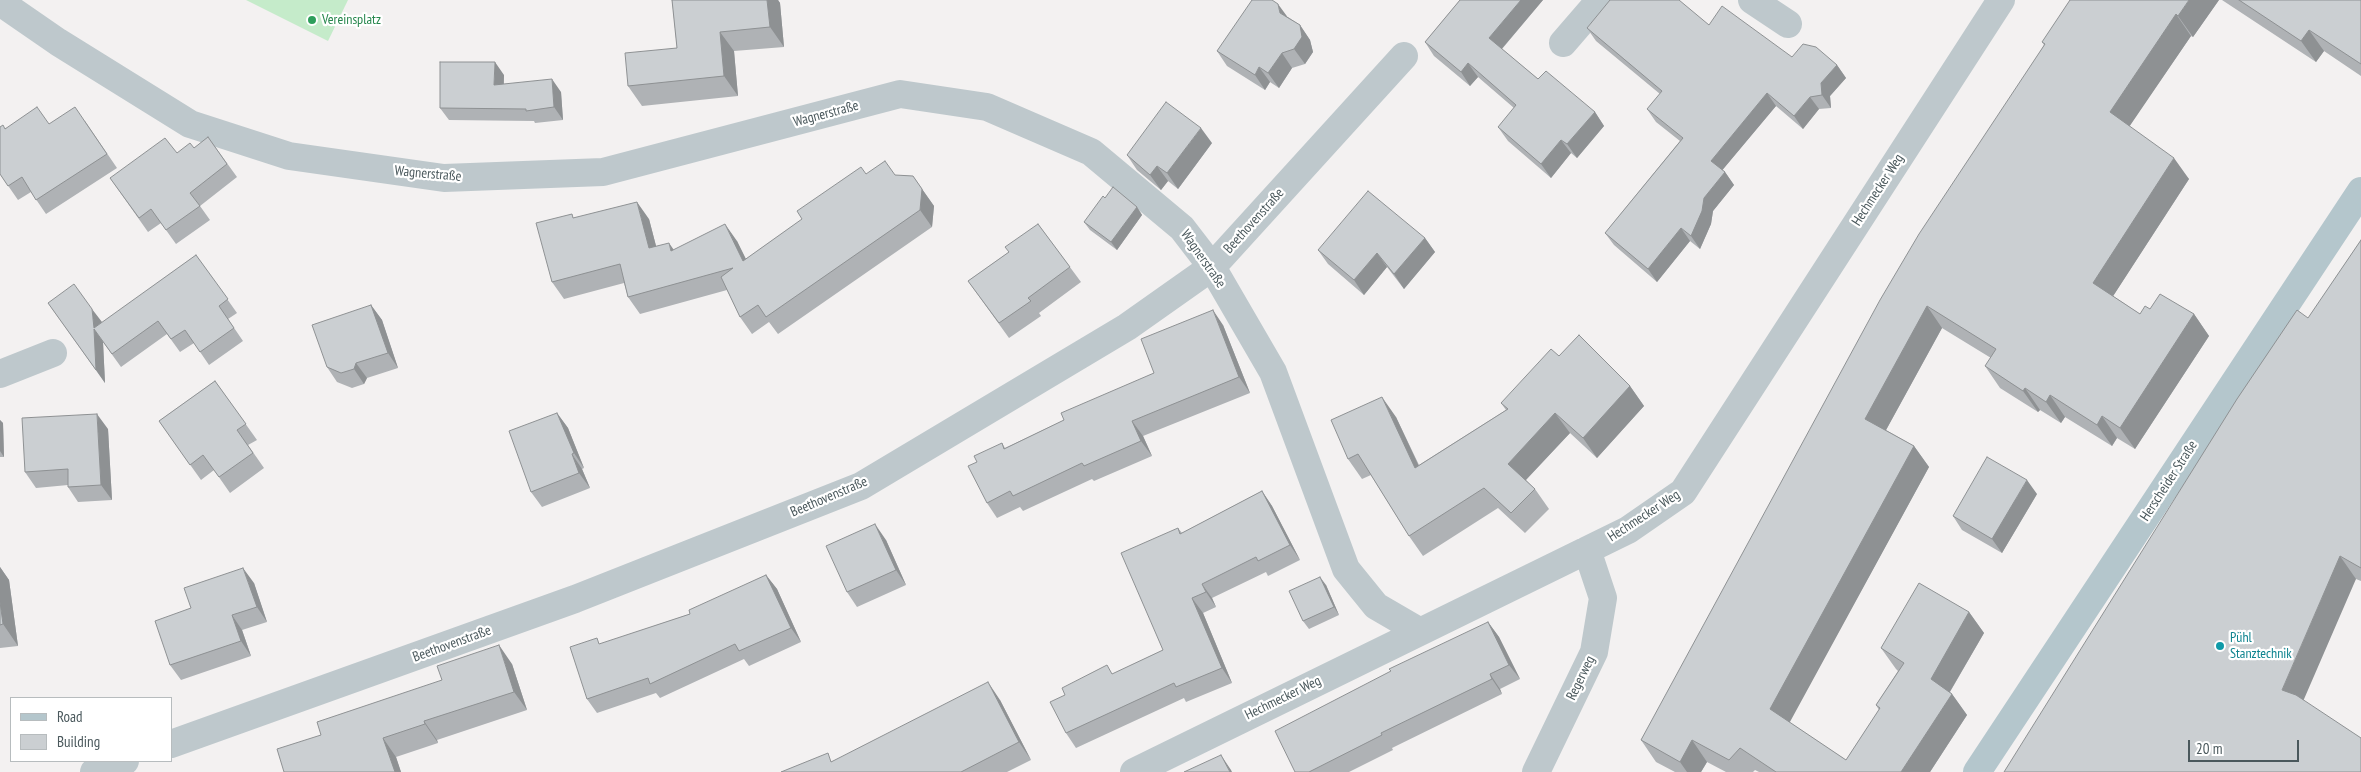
<!DOCTYPE html>
<meta charset="utf-8">
<style>
body{margin:0}
#map{position:relative;width:2361px;height:772px;overflow:hidden;background:#f3f1f1;font-family:"PT Sans Narrow",sans-serif}
canvas{display:block}
.legend{position:absolute;left:10px;top:697px;width:162px;height:65px;box-sizing:border-box;background:#fff;border:1px solid #b7bcbe;margin:0;padding:6px 9px;list-style:none;font-size:15px;color:#4a585c}
.legend li{display:flex;align-items:center;gap:10px;height:25px}
.legend b{width:25px;border:1px solid #b7bcbe}
.scale{position:absolute;left:2188px;top:740px;width:111px;height:22px;box-sizing:border-box;border:2px solid #4a585c;border-top:0;padding-left:6px;font-size:15px;line-height:18px;white-space:nowrap;color:#4a585c;-webkit-text-stroke:4px #fff;paint-order:stroke}
</style>
<div id="map">
<canvas width="2361" height="772"></canvas>
<ul class="legend">
<li><b style="height:6px;background:#b4c6cc"></b>Road</li>
<li><b style="height:14px;background:#cbcfd2"></b>Building</li>
</ul>
<div class="scale">20 m</div>
</div>
<script>
const c = document.querySelector('canvas').getContext('2d');
c.lineJoin = 'round';
function fillPath(path, color) { c.fillStyle = color; c.fill(path, 'evenodd'); }
const shape = rows => new Path2D(rows.map(r => 'M' + r).join(''));
function trace(path, color, width, dash) { c.strokeStyle = color; c.lineWidth = width; c.lineCap = dash ? 'butt' : 'round'; c.setLineDash(dash || []); c.stroke(path); }
function label(font, color, halo, rows, align = 'center') {
  c.font = font + ' "PT Sans Narrow",sans-serif'; c.lineWidth = 4.5; c.setLineDash([]); c.textBaseline = 'middle'; c.strokeStyle = halo; c.fillStyle = color; for (const [text, x, y, turn = 0] of rows) {
    c.save(); c.translate(x, y); c.rotate((+turn || 0) * Math.PI / 180); c.textAlign = isNaN(turn) ? turn : align; if (halo) c.strokeText(text, 0, 0); c.fillText(text, 0, 0); c.restore();
  }
}
const green = shape([
 [246,0,348,0,328,41]
]);
const minor = shape([
 [1752,0,1788,24],
 [0,2,58,42,190,124,289,156,444,178,603,172,900,94,987,107,1091,152,1182,228,1212,267,1273,372,1346,569,1376,606,1419,631],
 [1563,43,1600,0],
 [0,374,53,353],
 [171,744,575,599,861,486,1127,327,1212,267,1404,56],
 [94,772,125,761],
 [1134,772,1628,530,1683,492,2001,0],
 [1536,772,1594,652,1603,598,1587,550]
]);
const major = shape([
 [1977,772,2361,191]
]);
const wall = shape([
 [672,0,778,0,780,3,784,47,734,51,738,96,642,106,628,86,677,48],
 [1460,0,1543,0,1502,49,1538,79,1595,112,1604,126,1577,158,1571,153,1551,178,1508,141,1498,127,1514,108,1478,77,1470,86,1434,56,1425,42],
 [2219,0,2193,37,2191,36,2129,126,2189,179,2113,296,2140,314,2150,309,2194,314,2209,336,2135,449,2117,438,2112,446,2065,417,2061,423,2040,410,2038,412,2000,388,1985,366,1991,358,1942,328,1886,430,1914,446,1929,467,1789,722,1846,760,1879,710,1876,705,1898,671,1896,669,1881,648,1969,612,1984,633,1950,692,1952,694,1967,715,1930,772,1759,772,1755,770,1753,772,1726,772,1707,762,1701,772,1675,772,1656,762,1641,740,2044,45,2042,42],
 [2222,0,2361,0,2361,76,2324,51,2316,62],
 [1288,17,1300,25,1310,40,1313,52,1305,64,1292,68,1279,88,1270,82,1265,90,1227,66,1217,51],
 [1709,25,1792,57,1837,65,1846,78,1830,96,1831,108,1819,109,1803,129,1776,106,1722,170,1725,172,1734,185,1713,211,1711,224,1700,249,1690,241,1657,282,1614,245,1605,233,1680,141,1656,122,1647,109,1660,94,1596,41,1587,28],
 [504,75,504,84,561,92,563,120,535,123,534,121,449,120,440,108],
 [85,121,117,168,46,214,31,192,18,200,0,174,5,128],
 [208,137,237,177,200,206,210,220,176,244,161,223,148,232,110,178,194,148],
 [1212,143,1178,189,1168,181,1161,190,1137,170,1127,155],
 [866,174,913,176,934,206,932,227,778,334,769,322,752,334,740,317,727,290,640,314,628,297,624,283,564,299,552,282,574,218,649,219,656,246,673,250,737,241,746,259],
 [1137,207,1142,215,1117,250,1090,230,1084,222],
 [1038,224,1081,282,1039,313,1041,316,1009,338,968,281,1009,252],
 [1425,238,1435,252,1404,289,1387,267,1364,295,1328,264,1318,250],
 [2361,240,2361,581,2356,579,2004,772],
 [196,255,237,313,228,319,243,341,209,365,194,343,180,352,167,334,121,367,103,342,105,383,48,303,102,323],
 [371,305,382,320,398,368,367,378,364,384,352,388,337,382,327,367],
 [1223,325,1250,393,1143,436,1152,456,1094,481,1092,479,1023,511,1020,507,997,518,987,503,977,462,1002,443,1005,448,1064,420,1154,373],
 [1559,356,1630,386,1644,406,1597,458,1570,433,1526,480,1535,489,1549,509,1525,533,1498,508,1423,556,1409,536,1371,475,1362,479,1348,459,1396,417,1419,465,1506,410,1501,403],
 [215,381,257,440,248,445,264,468,230,493,214,470,201,480,159,421],
 [557,413,568,428,584,468,582,469,590,488,542,507,531,492],
 [0,420,3,423,4,457,0,457],
 [108,429,112,500,78,502,68,487,68,485,36,488,25,472],
 [1262,491,1272,506,1300,560,1268,576,1266,572,1212,598,1216,607,1203,613,1232,683,1186,702,1184,698,1076,748,1066,733,1113,674,1163,650,1178,528,1182,533],
 [2037,494,2002,553,1962,530,1953,516],
 [886,540,906,585,857,607,847,592],
 [0,567,9,580,18,646,0,648],
 [766,575,777,589,801,642,749,666,744,659,660,698,656,693,597,713,587,699,601,644,690,614],
 [254,583,267,622,242,630,251,656,181,680,170,665,191,608],
 [1326,585,1339,615,1309,629,1303,621],
 [1488,622,1499,637,1520,679,1500,689,1502,694,1392,748,1393,750,1349,772,1295,772],
 [512,664,527,710,437,740,438,743,396,757,401,772,284,772,321,735],
 [1000,700,1031,760,1007,772,781,772,833,761]
]);
const shadedWall = shape([
 [767,0,778,0,780,3,784,47,770,27],
 [1521,0,1543,0,1499,52,1489,38],
 [2189,0,2219,0,2193,37,2178,16],
 [1278,4,1289,19,1280,13],
 [2176,14,2191,36,2125,133,2110,112],
 [1300,25,1310,40,1313,52,1305,64,1294,49],
 [2309,30,2324,51,2316,62,2301,41],
 [720,32,734,51,738,96,724,76],
 [1282,53,1292,68,1279,88,1268,73],
 [495,62,504,75,503,98,494,85],
 [1468,63,1478,77,1470,86,1461,72],
 [1837,65,1846,78,1830,96,1831,108,1822,95,1821,83],
 [1259,67,1270,82,1265,90,1255,75],
 [552,79,561,92,563,120,554,107],
 [1767,93,1776,106,1720,173,1711,161],
 [1810,97,1819,109,1803,129,1794,116],
 [1595,112,1604,126,1577,158,1567,144],
 [1201,128,1212,143,1178,189,1167,173],
 [1561,140,1571,153,1551,178,1541,164],
 [2174,158,2189,179,2108,304,2093,283],
 [1157,166,1168,181,1161,190,1150,175],
 [1725,172,1734,185,1713,211,1711,224,1700,249,1691,236,1704,198],
 [922,189,934,206,932,227,920,210],
 [637,202,649,219,661,265,649,248],
 [1137,207,1142,215,1117,250,1111,242],
 [725,224,737,241,755,278,743,261],
 [1681,228,1690,241,1657,282,1648,269],
 [1425,238,1435,252,1404,289,1394,274],
 [669,243,681,260,671,251],
 [1377,253,1387,267,1364,295,1354,280],
 [371,305,382,320,398,368,388,353],
 [1927,306,1942,328,1880,441,1865,419],
 [92,309,102,322,94,328],
 [1213,310,1223,325,1250,393,1239,377],
 [2194,314,2209,336,2135,449,2120,428],
 [94,329,103,342,105,383,96,370],
 [356,363,367,378,364,384,354,369],
 [1630,386,1644,406,1597,458,1583,438],
 [2025,388,2040,410,2038,412,2023,391],
 [2050,395,2065,417,2061,423,2046,402],
 [1382,397,1396,417,1429,488,1415,468],
 [557,413,568,428,584,468,574,453],
 [1555,413,1570,433,1522,484,1508,464],
 [97,414,108,429,112,500,101,485],
 [2102,416,2117,438,2112,446,2097,425],
 [0,420,3,423,4,457,0,451],
 [1132,421,1143,436,1152,456,1141,441],
 [1914,446,1929,467,1785,731,1770,709],
 [572,454,582,469,590,488,579,473],
 [2027,480,2037,494,2002,553,1992,539],
 [1262,491,1272,506,1300,560,1290,545],
 [875,524,886,540,906,585,896,570],
 [2340,556,2356,579,2298,713,2282,690],
 [0,567,9,580,18,646,3,624,0,602],
 [243,568,254,583,267,622,257,607],
 [766,575,777,589,801,642,791,628],
 [1320,577,1326,585,1339,615,1334,607],
 [1202,584,1212,598,1216,607,1206,592],
 [1192,598,1203,613,1232,683,1222,668],
 [1969,612,1984,633,1945,700,1931,679],
 [232,615,242,630,251,656,241,641],
 [1488,622,1499,637,1520,679,1509,665],
 [499,645,512,664,527,710,514,692],
 [1490,674,1500,689,1502,694,1492,679],
 [988,682,1000,700,1031,760,1019,742],
 [1952,694,1967,715,1930,772,1901,772],
 [424,721,437,740,438,743,425,724],
 [383,738,396,757,401,772,395,772],
 [1692,740,1707,762,1701,772,1687,772,1680,762],
 [1221,755,1231,770,1232,772,1230,772]
]);
const building = shape([
 [672,0,767,0,770,27,720,32,724,76,628,86,625,53,677,48,672,0],
 [1252,0,1272,0,1278,4,1280,13,1300,25,1302,37,1294,49,1282,53,1268,73,1259,67,1255,75,1217,51,1252,0],
 [1460,0,1521,0,1489,38,1538,79,1546,71,1595,112,1567,144,1561,140,1541,164,1498,127,1516,105,1468,63,1461,72,1425,42,1460,0],
 [1610,0,1679,0,1709,25,1722,6,1792,57,1803,44,1816,47,1837,65,1821,83,1822,95,1810,97,1794,116,1767,93,1711,161,1725,172,1704,198,1702,211,1691,236,1681,228,1648,269,1605,233,1683,138,1647,109,1662,91,1587,28,1610,0],
 [2070,0,2189,0,2178,16,2176,14,2110,112,2174,158,2093,283,2140,314,2145,306,2150,309,2160,294,2194,314,2120,428,2102,416,2097,425,2050,395,2046,402,2025,388,2023,391,1985,366,1996,349,1927,306,1865,419,1914,446,1770,709,1846,760,1880,708,1876,705,1904,663,1881,648,1919,583,1969,612,1931,679,1952,694,1901,772,1776,772,1740,748,1729,760,1692,740,1680,762,1641,740,1880,300,1919,234,2045,44,2042,42,2070,0],
 [2239,0,2361,0,2361,64,2309,30,2301,41,2239,0],
 [440,62,495,62,494,85,552,79,554,107,526,111,526,109,440,108,440,62],
 [1166,102,1201,128,1167,173,1157,166,1150,175,1127,155,1166,102],
 [37,107,49,124,75,107,107,154,36,200,22,177,8,186,0,174,0,127,3,125,5,129,37,107],
 [208,137,227,164,190,193,200,206,166,230,151,209,139,218,110,178,165,138,177,153,190,143,194,148,208,137],
 [885,161,895,175,913,176,922,189,920,210,766,317,758,305,740,317,721,277,733,268,628,297,620,264,552,282,536,223,572,214,573,218,637,202,649,248,669,243,671,251,725,224,743,261,802,219,797,211,861,167,866,174,885,161],
 [1113,187,1137,207,1111,242,1084,222,1103,196,1105,198,1113,187],
 [1368,191,1425,238,1394,274,1377,253,1354,280,1318,250,1368,191],
 [1038,224,1070,267,1028,298,1031,301,999,323,968,281,1009,252,1005,247,1038,224],
 [2361,240,2361,568,2340,556,2282,690,2296,695,2361,738,2361,772,2004,772,2237,399,2297,310,2308,318,2361,240],
 [196,255,228,299,219,306,234,328,200,352,185,330,171,339,158,321,112,354,94,329,96,370,48,303,74,284,92,309,94,328,196,255],
 [371,305,388,353,356,363,354,369,341,373,327,367,312,325,371,305],
 [1213,310,1239,377,1132,421,1141,441,1084,466,1082,463,1013,496,1010,491,987,503,968,466,977,462,974,456,1002,443,1004,449,1064,420,1061,413,1154,373,1141,339,1213,310],
 [1579,335,1630,386,1583,438,1555,413,1508,464,1535,489,1511,513,1484,488,1409,536,1358,454,1348,459,1331,420,1382,397,1415,468,1508,409,1501,403,1551,349,1559,356,1579,335],
 [215,381,246,424,237,430,253,453,219,477,203,455,190,465,159,421,215,381],
 [557,413,574,453,572,454,579,473,531,492,509,431,557,413],
 [97,414,101,485,68,487,68,469,25,472,22,418,97,414],
 [1987,457,2027,480,1992,539,1953,516,1987,457],
 [1262,491,1290,545,1258,561,1256,557,1202,584,1206,592,1192,598,1222,668,1176,687,1174,683,1066,733,1050,702,1065,695,1062,688,1107,665,1112,674,1163,650,1121,553,1178,528,1180,534,1262,491],
 [875,524,896,570,847,592,826,546,875,524],
 [243,568,257,607,232,615,241,641,170,665,155,621,191,608,184,588,243,568],
 [766,575,791,628,739,651,735,644,650,684,648,678,587,699,570,647,597,638,599,644,690,614,689,610,766,575],
 [1320,577,1334,607,1303,621,1289,591,1320,577],
 [0,602,3,624,0,625,0,602],
 [1488,622,1509,665,1490,674,1492,679,1381,733,1382,735,1309,772,1295,772,1275,731,1391,671,1389,669,1488,622],
 [499,645,514,692,424,721,425,724,383,738,395,772,284,772,277,749,321,735,317,722,442,680,437,666,499,645],
 [988,682,1019,742,961,772,781,772,828,753,831,762,988,682],
 [1221,755,1230,772,1184,772,1221,755]
]);
const markers = [
 [312,20,5,"#2e9e5b"],
 [2220,646,5,"#0f9aa8"]
];
const leisureNames = [
 ["Vereinsplatz",322,20]
];
const streetNames = [
 ["Wagnerstraße",826,114,-15],
 ["Wagnerstraße",428,174,5],
 ["Hechmecker Weg",1878,190,-57],
 ["Beethovenstraße",1254,221,-48],
 ["Wagnerstraße",1203,259,55],
 ["Herscheider Straße",2169,481,-57],
 ["Beethovenstraße",829,497,-23],
 ["Hechmecker Weg",1644,516,-33],
 ["Beethovenstraße",452,644,-20],
 ["Regerweg",1581,678,-64],
 ["Hechmecker Weg",1283,698,-26]
];
const cultureNames = [
 ["Pühl",2230,638],
 ["Stanztechnik",2230,654]
];
fillPath(green, '#c5ebca');
trace(minor, '#bec8cc', 28);
trace(major, '#b4c6cc', 28);
fillPath(wall, '#afb2b5');
fillPath(shadedWall, '#8e9193');
fillPath(building, '#cbcfd2');
trace(building, '#8e9193', 1);
for (const [x, y, r, color] of markers) { const dot = new Path2D(); dot.arc(x, y, r, 0, 2 * Math.PI); c.fillStyle = color; c.fill(dot); trace(dot, '#fff', 2); }
label('14px', '#27864d', '#fff', leisureNames, 'left');
label('14px', '#4a585c', '#fff', streetNames);
label('14px', '#0d838f', '#fff', cultureNames, 'left');
</script>
